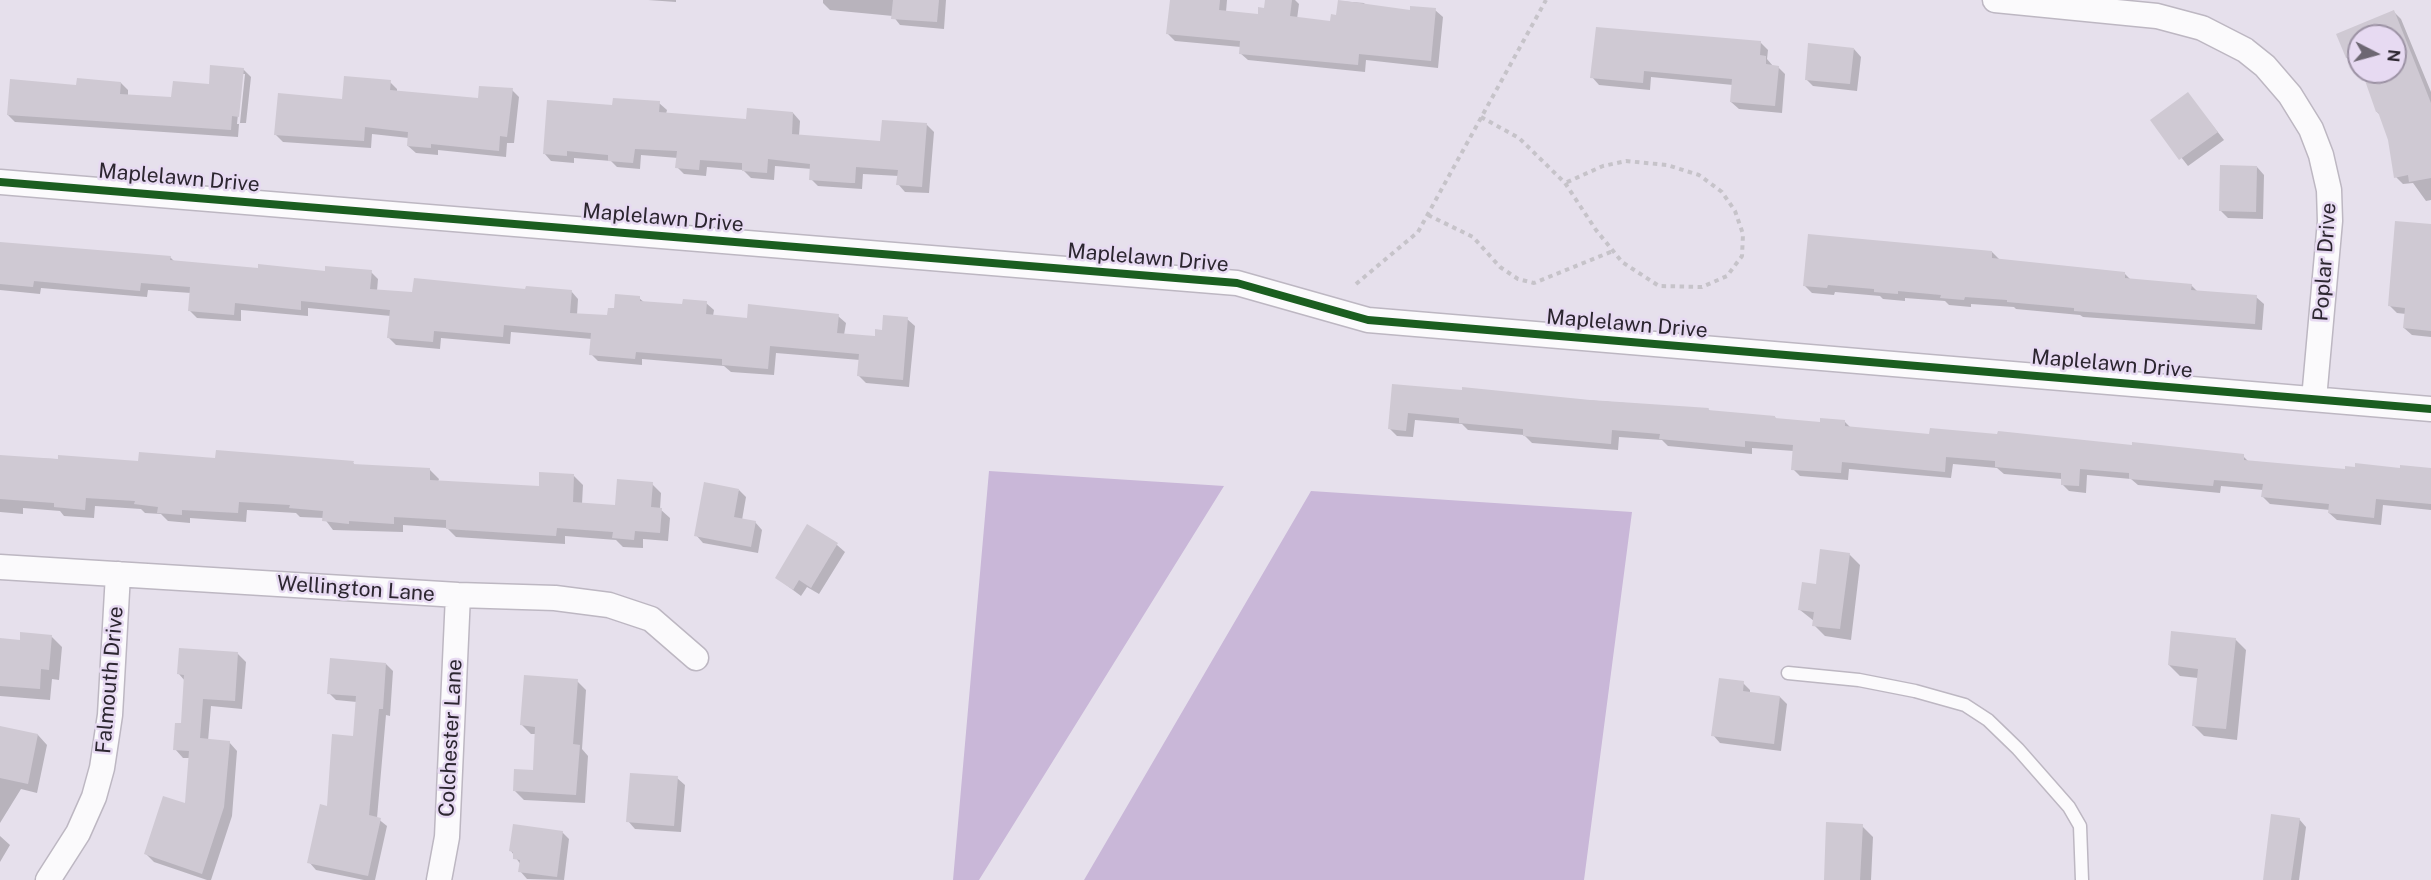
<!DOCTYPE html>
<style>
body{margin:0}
#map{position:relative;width:2431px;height:880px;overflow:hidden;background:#e6e0ec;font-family:"Public Sans",sans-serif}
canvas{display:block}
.north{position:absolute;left:2347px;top:24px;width:60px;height:60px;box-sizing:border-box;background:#e7daf2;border:2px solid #9c92a4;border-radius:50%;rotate:96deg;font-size:16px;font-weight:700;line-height:24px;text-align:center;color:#2c2630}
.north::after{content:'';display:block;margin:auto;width:21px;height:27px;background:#6d6772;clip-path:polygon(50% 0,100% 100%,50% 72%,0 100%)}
</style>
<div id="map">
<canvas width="2431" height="880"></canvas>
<div class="north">N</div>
</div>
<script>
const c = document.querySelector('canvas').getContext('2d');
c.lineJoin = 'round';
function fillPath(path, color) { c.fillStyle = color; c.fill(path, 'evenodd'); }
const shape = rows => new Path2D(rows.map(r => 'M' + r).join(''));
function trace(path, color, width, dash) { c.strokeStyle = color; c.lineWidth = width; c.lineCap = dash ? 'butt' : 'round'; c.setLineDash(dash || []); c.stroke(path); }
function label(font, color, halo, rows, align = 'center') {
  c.font = font + ' "Public Sans",sans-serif'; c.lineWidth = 5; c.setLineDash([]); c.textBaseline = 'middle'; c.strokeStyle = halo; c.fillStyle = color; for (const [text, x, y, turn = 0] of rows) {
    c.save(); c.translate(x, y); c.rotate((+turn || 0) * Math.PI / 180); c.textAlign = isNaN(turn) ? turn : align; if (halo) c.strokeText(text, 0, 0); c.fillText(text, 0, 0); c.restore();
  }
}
const forest = shape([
 [989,471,1224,486,979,880,953,880],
 [1311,491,1632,512,1584,880,1084,880]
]);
const shadow = shape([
 [648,0,676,0,676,2],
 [823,0,946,0,944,29,900,25,893,16,830,10,823,3],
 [1171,0,1227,0,1226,12,1259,16,1265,9,1266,0,1295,0,1299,4,1297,19,1331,22,1338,16,1339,1,1364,3,1367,7,1411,11,1435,10,1443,17,1438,68,1366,60,1365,72,1248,60,1240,53,1241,47,1175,41,1168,34],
 [2394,12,2401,19,2431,92,2431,200,2426,201,2413,183,2403,184,2396,177,2389,139,2381,116,2377,112,2363,72,2395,72,2395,36,2359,36,2359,63,2355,65,2347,58,2338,35],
 [1760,42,1768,50,1767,59,1773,66,1778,67,1785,74,1782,113,1739,109,1731,102,1733,85,1651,77,1650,90,1599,85,1592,77],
 [1854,49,1861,57,1857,91,1813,86,1806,79],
 [243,69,251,77,246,123,240,123,245,74,242,74,237,124,239,124,238,137,15,122,8,115,77,87,121,83,128,90,128,96,173,99,210,85],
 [390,82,397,89,397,92,479,99,512,90,519,97,514,143,507,143,506,157,438,150,438,155,416,153,408,146,409,138,372,134,371,148,283,142,275,134,343,100],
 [2188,94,2224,140,2188,166,2152,120],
 [659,103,667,110,666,114,747,121,793,113,800,121,799,136,881,143,926,124,934,132,929,193,905,192,898,184,899,176,863,174,862,189,818,186,811,179,812,169,775,166,774,180,751,178,743,170,707,167,706,176,684,174,677,167,678,158,641,155,640,169,617,167,611,161,574,158,574,163,551,161,544,153,614,107],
 [2257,167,2264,175,2263,219,2228,218,2221,211],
 [2431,225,2431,337,2412,335,2404,328,2406,314,2397,313,2390,306],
 [0,244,170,257,175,262,259,270,371,272,378,279,377,291,414,293,571,291,578,299,577,315,608,317,615,310,639,298,645,303,684,306,706,303,714,310,713,316,748,320,838,316,846,323,844,335,876,338,883,331,907,319,915,326,909,387,866,383,858,375,860,360,776,353,774,375,731,372,724,366,642,359,642,365,598,361,591,354,592,339,511,332,510,344,441,338,440,349,396,345,389,338,391,316,308,308,308,316,241,310,241,321,197,318,189,310,191,293,148,290,147,297,41,288,40,294,0,290],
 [1992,252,2000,260,2124,273,2131,280,2191,285,2198,292,2256,297,2264,304,2262,330,2083,317,2080,315,2016,309,2014,307,1971,304,1971,307,1949,305,1945,301,1905,298,1905,301,1883,299,1880,296,1835,292,1834,295,1812,293,1805,286],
 [1393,386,1708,409,1711,412,1775,417,1777,420,1821,423,1845,422,1851,428,1931,435,2243,456,2249,462,2346,471,2431,469,2431,510,2383,505,2381,525,2337,520,2329,513,2330,510,2270,504,2263,497,2263,490,2221,486,2220,493,2138,485,2131,479,2087,475,2086,493,2069,491,2062,484,2062,479,2004,474,1997,468,1953,464,1951,478,1849,469,1848,480,1800,476,1793,469,1794,451,1752,448,1752,454,1668,446,1662,440,1619,437,1618,450,1532,443,1524,435,1468,430,1462,424,1415,420,1413,437,1397,436,1390,429],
 [0,457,139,462,217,460,353,463,355,465,430,470,439,479,438,482,540,488,574,476,583,485,582,504,617,507,652,484,661,493,660,509,670,518,668,541,643,539,643,548,623,547,616,540,565,536,565,544,456,537,447,528,403,525,403,532,333,530,324,518,300,517,296,513,247,510,246,522,190,518,190,523,168,521,161,514,145,513,141,509,95,506,94,518,64,516,60,511,23,508,23,514,0,512],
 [739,490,746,497,742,520,755,522,762,530,758,553,703,543,696,535],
 [808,526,837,545,845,552,819,594,807,587,801,596,777,578],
 [1849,554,1860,565,1851,640,1825,636,1814,625,1814,621,1800,610,1817,586],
 [51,636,62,647,59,680,52,679,50,700,0,696,0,640,21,642],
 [2235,639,2246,650,2237,740,2204,736,2193,725,2198,678,2180,676,2169,665],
 [237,653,246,662,242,709,211,706,208,741,229,742,237,751,232,816,211,880,207,880,154,862,146,854,186,805,190,758,183,758,175,749,182,725,185,681,179,674],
 [386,664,393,671,390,716,386,715,377,818,387,826,375,880,364,880,316,870,309,862,355,738,357,702,336,700,329,693],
 [577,681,586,690,582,749,588,756,585,803,524,800,515,791,534,771,536,734,531,734,522,725],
 [1743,683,1750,690,1750,693,1780,697,1787,704,1781,751,1720,743,1713,735],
 [0,728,38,735,47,745,37,793,21,789,0,823],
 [677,778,685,785,681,832,635,829,628,821],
 [2299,819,2306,827,2299,880,2264,880],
 [1862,826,1873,837,1871,880,1825,880],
 [562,832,569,839,564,880,527,879,520,871,521,865,511,851],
 [0,836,10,845,0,862]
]);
const building = shape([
 [893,0,939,0,937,22,891,19],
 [1170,0,1220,0,1219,10,1258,14,1258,7,1264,8,1265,0,1292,0,1290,16,1330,21,1331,14,1336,15,1338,0,1410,10,1410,6,1436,8,1431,61,1359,54,1358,65,1239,54,1240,41,1166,34],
 [2394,10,2431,103,2431,178,2409,182,2408,175,2394,178,2388,140,2378,112,2376,112,2362,72,2395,72,2395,36,2359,36,2359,64,2356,54,2346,58,2336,34],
 [1596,27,1761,41,1760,55,1766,56,1766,64,1779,66,1775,106,1730,102,1732,79,1644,71,1643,83,1590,78],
 [1808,43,1854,48,1850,84,1805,80],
 [210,65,244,68,239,117,232,116,231,130,7,115,10,79,76,85,77,78,121,82,120,94,171,97,173,81,209,84],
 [344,76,391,80,390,90,478,98,479,86,513,88,507,137,500,136,499,151,431,144,431,148,407,146,408,132,365,127,364,141,274,135,278,93,342,99],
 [2188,92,2218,132,2179,160,2150,120],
 [613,98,660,101,659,112,746,119,747,108,793,112,792,134,880,141,882,120,927,123,922,187,896,185,898,170,856,167,855,183,851,183,809,180,810,164,768,159,767,173,742,171,742,163,700,160,699,170,675,168,677,151,635,149,633,163,608,161,608,155,567,151,567,156,543,154,547,100,612,105],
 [2220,165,2257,166,2256,212,2219,211],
 [2395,221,2431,224,2431,331,2403,328,2405,308,2388,306],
 [1808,234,1992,251,1992,258,2125,272,2125,278,2192,284,2191,290,2257,295,2255,324,2074,311,2074,308,2007,302,2007,300,1965,297,1964,300,1940,298,1941,295,1898,291,1898,294,1874,292,1874,289,1828,285,1827,288,1803,286],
 [0,242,171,256,170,260,258,268,258,264,325,271,325,266,372,270,370,289,412,292,414,278,525,289,526,286,572,290,570,313,607,315,608,308,614,308,615,294,640,296,640,301,682,304,683,299,707,301,706,314,747,318,748,304,839,314,837,333,875,336,875,329,882,330,883,315,908,317,903,380,857,376,859,354,770,346,768,369,722,365,722,359,636,352,635,359,589,355,591,333,504,325,503,337,434,331,433,342,387,338,390,310,301,301,301,310,235,303,234,315,188,311,190,287,141,283,140,291,34,281,33,287,0,284],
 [1392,384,1462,390,1462,387,1590,400,1709,408,1708,410,1775,416,1775,418,1820,422,1820,418,1845,420,1845,426,1929,434,1930,428,1997,434,1998,431,2132,445,2132,442,2244,454,2244,460,2345,469,2345,466,2355,467,2355,463,2400,468,2400,465,2431,468,2431,504,2376,499,2374,518,2328,513,2329,504,2261,497,2263,484,2214,480,2213,486,2129,479,2129,473,2080,469,2079,486,2061,485,2061,473,1995,467,1995,461,1946,457,1945,472,1842,462,1841,473,1791,470,1793,445,1745,441,1745,447,1659,439,1660,434,1612,430,1611,444,1523,436,1523,429,1459,423,1459,418,1408,413,1406,431,1388,429],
 [216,450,354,461,353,464,430,468,430,480,539,486,539,472,574,474,573,502,615,505,617,479,653,482,651,507,662,508,660,533,635,531,634,540,612,538,613,532,557,528,556,536,446,529,446,520,394,517,394,524,349,521,349,524,322,521,323,511,289,508,290,505,239,502,238,513,182,510,182,515,157,513,158,507,134,504,135,501,86,498,85,510,54,507,54,503,0,499,0,455,58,459,58,455,138,461,139,452,215,458],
 [704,482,739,489,734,517,756,521,751,547,694,536],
 [807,524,838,543,811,588,799,580,793,590,775,578],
 [1820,549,1850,553,1840,629,1812,626,1814,612,1798,610,1802,582,1816,584],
 [2171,631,2236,638,2226,729,2192,726,2198,669,2168,665],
 [20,632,52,635,49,670,41,669,40,689,0,686,0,638,20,640],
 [179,648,238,652,235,701,203,699,200,738,230,741,224,807,202,874,144,854,163,796,185,803,189,751,173,750,175,723,181,723,184,675,177,674],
 [330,658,386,663,383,709,379,709,369,815,381,818,368,876,307,863,320,804,327,806,332,734,353,736,356,696,327,694],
 [524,675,578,679,573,744,580,745,576,795,513,791,514,769,533,770,535,727,520,725],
 [1719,678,1744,681,1743,691,1780,696,1774,744,1711,736],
 [0,726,38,734,28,784,0,778],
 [630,773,678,776,674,826,626,822],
 [2271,814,2300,818,2291,880,2263,880],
 [1826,822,1863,824,1860,880,1824,880],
 [513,824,563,831,557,877,518,872,520,860,513,859,513,852,509,851]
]);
const path = shape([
 [1481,117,1519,138,1565,183,1596,230,1622,262,1659,286,1702,287,1727,276,1742,256,1743,234,1735,211,1722,192,1699,175,1667,165,1626,161,1603,166,1565,183],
 [1428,215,1473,237,1500,267,1518,279,1534,283,1613,251],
 [1356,284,1418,232,1546,0]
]);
const service = shape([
 [1788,673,1859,680,1915,691,1965,705,1988,720,2018,749,2069,807,2080,826,2082,880]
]);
const minor = shape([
 [1995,0,2157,16,2202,28,2245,50,2265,66,2290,95,2311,129,2321,155,2329,190,2330,221,2314,399],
 [0,182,1237,283,1368,320,2431,409],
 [0,567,458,595,555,598,609,605,651,619,696,658],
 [48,880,78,833,94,797,102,768,110,715,118,574],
 [439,880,447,837,458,595]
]);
const cycleway = shape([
 [0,182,1237,283,1368,320,2431,409]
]);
const streetNames = [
 ["Maplelawn Drive",179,178,5],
 ["Maplelawn Drive",663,218,5],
 ["Maplelawn Drive",1148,258,5],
 ["Poplar Drive",2325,262,-86],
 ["Maplelawn Drive",1627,324,5],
 ["Maplelawn Drive",2112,364,5],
 ["Wellington Lane",356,589,4],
 ["Falmouth Drive",110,680,-85],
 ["Colchester Lane",451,738,-87]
];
fillPath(forest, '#c9b7d8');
fillPath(shadow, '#0003');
fillPath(building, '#cfc9d3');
trace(service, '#bdb7c2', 15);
trace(minor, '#bdb7c2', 27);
trace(path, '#c6c3c9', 4, [4.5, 4.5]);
trace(service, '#fbfafc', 12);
trace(minor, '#fbfafc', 24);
trace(cycleway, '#1b5e20', 8);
label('21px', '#2c2630', '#e7daf2', streetNames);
</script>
